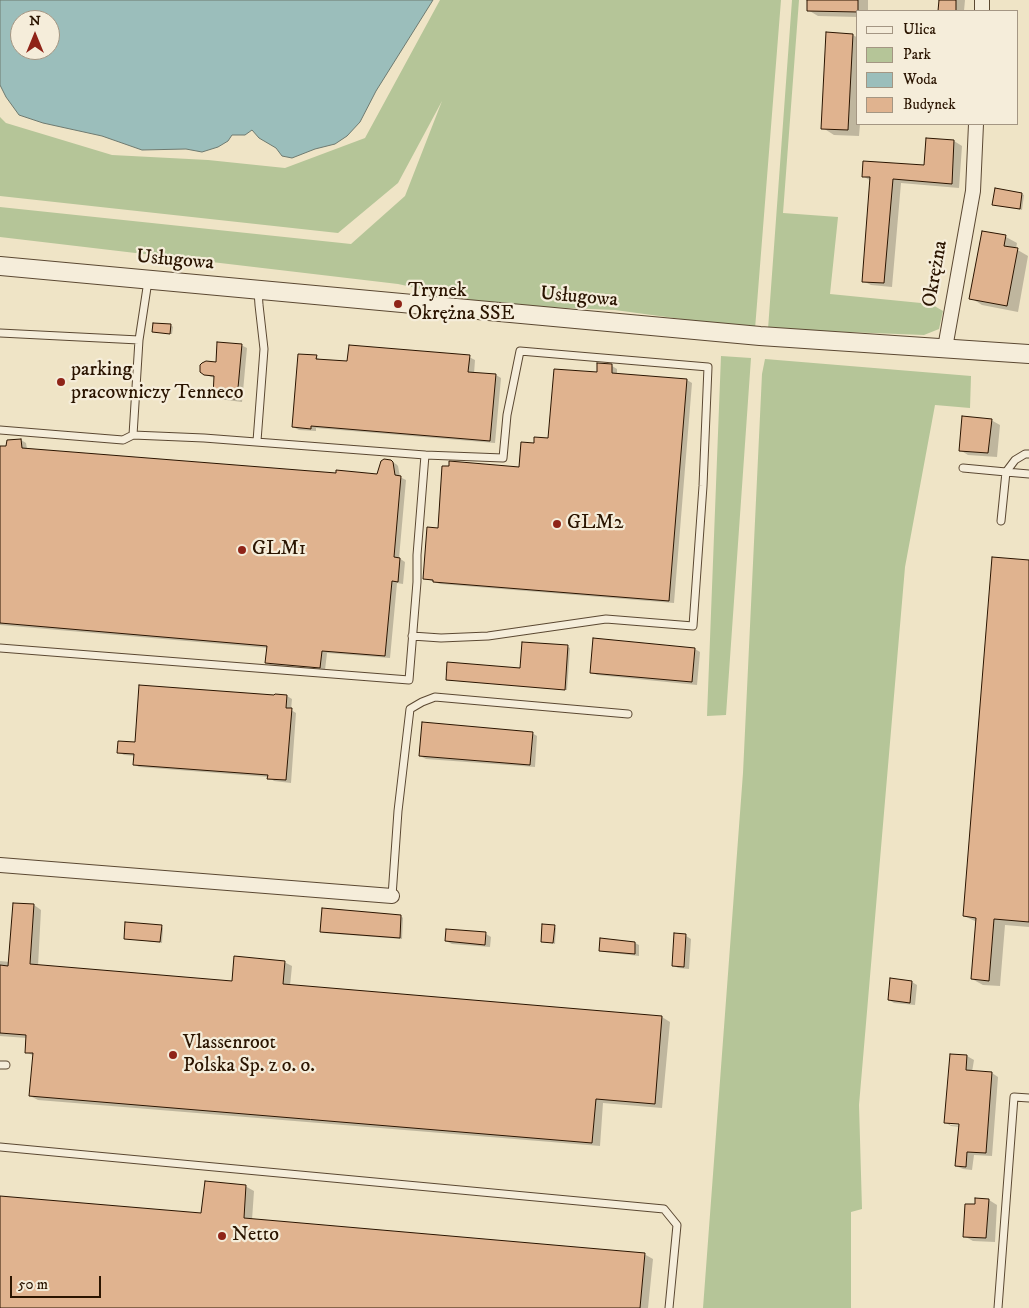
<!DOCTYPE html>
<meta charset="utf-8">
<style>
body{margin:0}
#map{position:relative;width:1029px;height:1308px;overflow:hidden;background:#efe4c6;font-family:"IM FELL DW Pica",serif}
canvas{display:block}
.legend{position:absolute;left:856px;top:10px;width:162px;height:115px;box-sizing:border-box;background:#f5edda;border:1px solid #a49683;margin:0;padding:6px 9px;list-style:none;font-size:15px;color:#2a1400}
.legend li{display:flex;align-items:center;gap:10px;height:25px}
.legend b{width:25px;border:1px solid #a49683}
.north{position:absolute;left:10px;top:10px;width:50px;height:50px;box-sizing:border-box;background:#f5edda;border:1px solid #a49683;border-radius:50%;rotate:0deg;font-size:14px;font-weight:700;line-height:20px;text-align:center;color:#2a1400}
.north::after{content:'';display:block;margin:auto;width:18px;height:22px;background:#8f2418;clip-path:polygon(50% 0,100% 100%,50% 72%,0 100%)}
.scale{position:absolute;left:10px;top:1276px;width:91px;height:22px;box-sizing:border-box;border:2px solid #2a1400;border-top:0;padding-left:6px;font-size:15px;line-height:18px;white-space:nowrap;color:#2a1400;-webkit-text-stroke:4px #f5edda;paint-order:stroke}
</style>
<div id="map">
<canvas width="1029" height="1308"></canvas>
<ul class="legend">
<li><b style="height:6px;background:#f5edda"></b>Ulica</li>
<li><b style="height:14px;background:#b5c598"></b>Park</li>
<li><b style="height:14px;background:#9bbebb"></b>Woda</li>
<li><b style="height:14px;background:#e0b38f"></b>Budynek</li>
</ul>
<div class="north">N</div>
<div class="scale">50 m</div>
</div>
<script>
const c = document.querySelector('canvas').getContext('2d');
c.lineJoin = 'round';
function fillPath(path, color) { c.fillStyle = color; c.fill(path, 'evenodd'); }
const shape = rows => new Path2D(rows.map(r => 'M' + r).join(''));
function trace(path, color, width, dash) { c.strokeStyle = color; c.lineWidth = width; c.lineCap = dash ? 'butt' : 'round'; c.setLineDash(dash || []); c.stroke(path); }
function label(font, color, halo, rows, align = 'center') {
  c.font = font + ' "IM FELL DW Pica",serif'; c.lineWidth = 4.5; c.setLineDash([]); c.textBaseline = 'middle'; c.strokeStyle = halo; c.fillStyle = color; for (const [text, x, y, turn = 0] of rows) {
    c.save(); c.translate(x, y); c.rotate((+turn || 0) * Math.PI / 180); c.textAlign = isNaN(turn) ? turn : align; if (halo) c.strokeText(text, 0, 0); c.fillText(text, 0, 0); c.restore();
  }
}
const green = shape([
 [440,0,781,0,755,329,615,310,496,305,398,284,0,237,0,207,351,244,405,196,442,101,398,183,338,233,0,196,0,117,6,123,112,155,208,160,285,168,365,138],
 [792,0,799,0,783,213,838,217,830,294,931,304,943,311,939,329,924,335,768,329],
 [721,356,751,358,726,715,707,716],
 [765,359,971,376,970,408,935,405,905,567,859,1105,862,1209,851,1212,851,1308,703,1308,743,773,762,374]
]);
const water = shape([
 [0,0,433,0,376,91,360,122,347,136,335,144,315,149,292,158,282,156,276,148,259,138,252,130,245,135,232,135,228,141,218,147,202,152,186,149,142,150,102,136,43,123,19,115,6,97,0,85,0,0],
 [20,20,50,20,50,50,20,50,20,20]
]);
const shadow = shape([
 [808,0,868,0,868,11,858,11,858,17,818,16,808,10],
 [940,0,965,0,964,11,939,11],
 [853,35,858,38,858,124,860,124,859,136,834,135,823,128],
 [928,140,954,141,962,146,959,188,901,183,892,287,871,285,863,281,871,181,863,176,925,166],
 [1022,194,1024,195,1022,210,993,205],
 [983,232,1006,237,1017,243,1016,249,1028,256,1018,312,982,305,971,298],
 [171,325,173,327,172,334,154,332],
 [241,345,247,348,242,402,219,399,214,396,216,378,211,377,205,374],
 [316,357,321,360,349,363,469,357,475,360,474,374,496,375,501,378,495,443,316,428,316,431,299,430,293,427],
 [612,366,617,369,617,374,687,380,692,383,674,603,440,584,424,578,439,529,520,468,535,444,549,439,598,374],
 [991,420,1000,425,997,457,968,455,960,450],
 [21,440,26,443,27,449,337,475,378,475,390,461,396,464,398,466,400,477,406,480,399,558,405,562,403,584,397,583,390,658,327,653,325,670,272,666,267,663,268,648,0,625,0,447,8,448],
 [1029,562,1029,927,1005,925,1000,986,983,985,972,979,977,922,964,916],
 [594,640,695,649,700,652,697,685,597,675,591,672],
 [568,647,570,648,567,690,447,679,522,669],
 [287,696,292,699,291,710,296,713,291,783,274,781,269,777,139,767,134,764,135,756,124,755,118,752,136,744],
 [532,733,537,736,535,767,426,759,420,756],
 [34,905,41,910,38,966,233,982,284,962,292,966,290,986,662,1017,670,1022,662,1108,603,1103,600,1146,38,1100,30,1096,34,1056,26,1052,27,1038,0,1036,0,961,10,962],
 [323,910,401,916,403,918,402,939,323,933,321,931],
 [161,926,163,928,162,943,125,938],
 [554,927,556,928,555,944,542,941],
 [486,934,491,937,490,947,452,944,446,941],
 [686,936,691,939,689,969,678,968,673,965],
 [601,939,635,943,639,945,639,956,604,952,600,950],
 [912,982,917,985,915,1005,894,1003,889,1000],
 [951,1055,967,1056,974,1060,972,1072,992,1073,998,1077,992,1156,974,1155,972,1170,963,1169,956,1166,960,1127,951,1126,945,1122],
 [950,1122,965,1124,965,1126,950,1125],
 [245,1186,254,1191,252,1220,644,1254,653,1259,648,1308,0,1308,0,1198,202,1215],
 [989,1200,997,1205,995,1242,973,1241,964,1236]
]);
const building = shape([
 [807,0,858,0,858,12,807,11,807,0],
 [939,0,956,0,956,11,938,11,939,0],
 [826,32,853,34,848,130,821,129,826,32],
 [926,138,954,140,952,184,893,179,884,283,862,282,870,177,862,177,863,161,924,165,926,138],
 [995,188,1022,193,1020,209,992,205,995,188],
 [982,231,1006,235,1004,246,1018,248,1007,306,969,299,982,231],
 [153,323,171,324,170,334,152,332,153,323],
 [217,342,242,344,237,399,213,397,214,376,204,375,200,372,200,365,202,363,206,361,216,362,217,342],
 [349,345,470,355,468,372,496,374,490,441,311,426,311,429,292,427,298,354,317,355,316,359,347,361,349,345],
 [597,363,612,364,612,373,687,379,669,601,433,582,433,580,423,579,427,527,438,528,442,466,449,466,449,461,519,467,521,442,534,443,534,437,548,438,554,369,597,372,597,363],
 [962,416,992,419,988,453,959,451,962,416],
 [21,439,22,448,336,473,336,470,377,474,381,461,384,459,391,460,393,462,395,475,401,476,394,557,400,558,398,582,392,581,385,656,322,651,320,668,265,663,267,646,0,623,0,446,6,446,7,440,21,439],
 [992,557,1029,560,1029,922,994,919,989,981,971,979,976,918,963,916,992,557],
 [593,638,695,648,692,682,590,673,593,638],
 [522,642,568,645,565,690,446,680,447,662,520,668,522,642],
 [139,685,274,695,275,694,287,695,286,708,292,708,286,780,267,779,268,775,133,765,134,754,117,753,118,741,135,742,139,685],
 [422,722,533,732,530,765,419,756,422,722],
 [13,903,34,904,30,964,232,981,234,956,285,961,283,984,662,1016,655,1104,596,1099,592,1143,29,1096,33,1053,25,1053,26,1035,0,1033,0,965,8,966,13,903],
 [322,908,401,915,400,938,320,932,322,908],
 [125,922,162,925,160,942,124,939,125,922],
 [542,924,555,925,553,943,541,942,542,924],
 [446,929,486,932,485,945,445,941,446,929],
 [674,933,686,934,684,967,672,966,674,933],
 [600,938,635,942,635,954,599,951,600,938],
 [890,978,912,981,910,1003,888,1000,890,978],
 [950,1054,967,1055,966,1070,992,1072,986,1153,967,1152,966,1167,955,1166,959,1124,944,1123,950,1054],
 [205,1181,246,1185,244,1218,645,1253,640,1308,0,1308,0,1196,201,1213,205,1181],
 [975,1198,989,1199,986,1238,963,1237,965,1204,975,1204,975,1198]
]);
const service = shape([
 [0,333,139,340],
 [0,430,123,440,133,435,204,438,425,455,503,458,507,415,520,351,708,367,703,486,693,626,606,619,488,636,441,638,412,636],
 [133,435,139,340,148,281],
 [257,441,264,349,259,305,258,291],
 [963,468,1006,472,1015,460,1025,454,1029,454],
 [1001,521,1006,472,1029,474],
 [0,648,409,680,417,582,417,555,425,455],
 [392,896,398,811,410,709,422,702,435,697,628,714],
 [0,1065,6,1065],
 [0,1147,664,1209,677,1225,669,1308],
 [998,1308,1014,1097,1029,1098]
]);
const minor = shape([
 [982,11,982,0],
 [945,348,973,191,976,124],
 [0,865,392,896]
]);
const tertiary = shape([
 [0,266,760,336,1029,354]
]);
const markers = [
 [398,304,5,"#8f2418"],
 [61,382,5,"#8f2418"],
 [557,524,5,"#8f2418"],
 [242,550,5,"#8f2418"],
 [173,1055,5,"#8f2418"],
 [222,1236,5,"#8f2418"]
];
const streetNames = [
 ["Usługowa",175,261,5],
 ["Okrężna",936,274,-80],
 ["Usługowa",579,298,5]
];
const poiNames = [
 ["Trynek",408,292],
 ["Okrężna SSE",408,315],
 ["parking",71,371],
 ["pracowniczy Tenneco",71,394],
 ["GLM2",567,524],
 ["GLM1",252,550],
 ["Vlassenroot",183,1044],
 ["Polska Sp. z o. o.",183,1067],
 ["Netto",232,1236]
];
fillPath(green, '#b5c598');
fillPath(water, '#9bbebb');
trace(water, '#6e7a70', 1);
fillPath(shadow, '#0003');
fillPath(building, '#e0b38f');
trace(building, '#2a1400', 1);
trace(service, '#5b4832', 9);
trace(minor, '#5b4832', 16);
trace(tertiary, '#5b4832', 20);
trace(service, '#f5edda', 7);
trace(minor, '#f5edda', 14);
trace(tertiary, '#f5edda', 18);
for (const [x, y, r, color] of markers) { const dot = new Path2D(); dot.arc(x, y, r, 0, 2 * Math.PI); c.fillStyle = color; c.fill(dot); trace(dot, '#f5edda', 2); }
label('20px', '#2a1400', '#f5edda', streetNames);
label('20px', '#2a1400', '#f5edda', poiNames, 'left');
</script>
